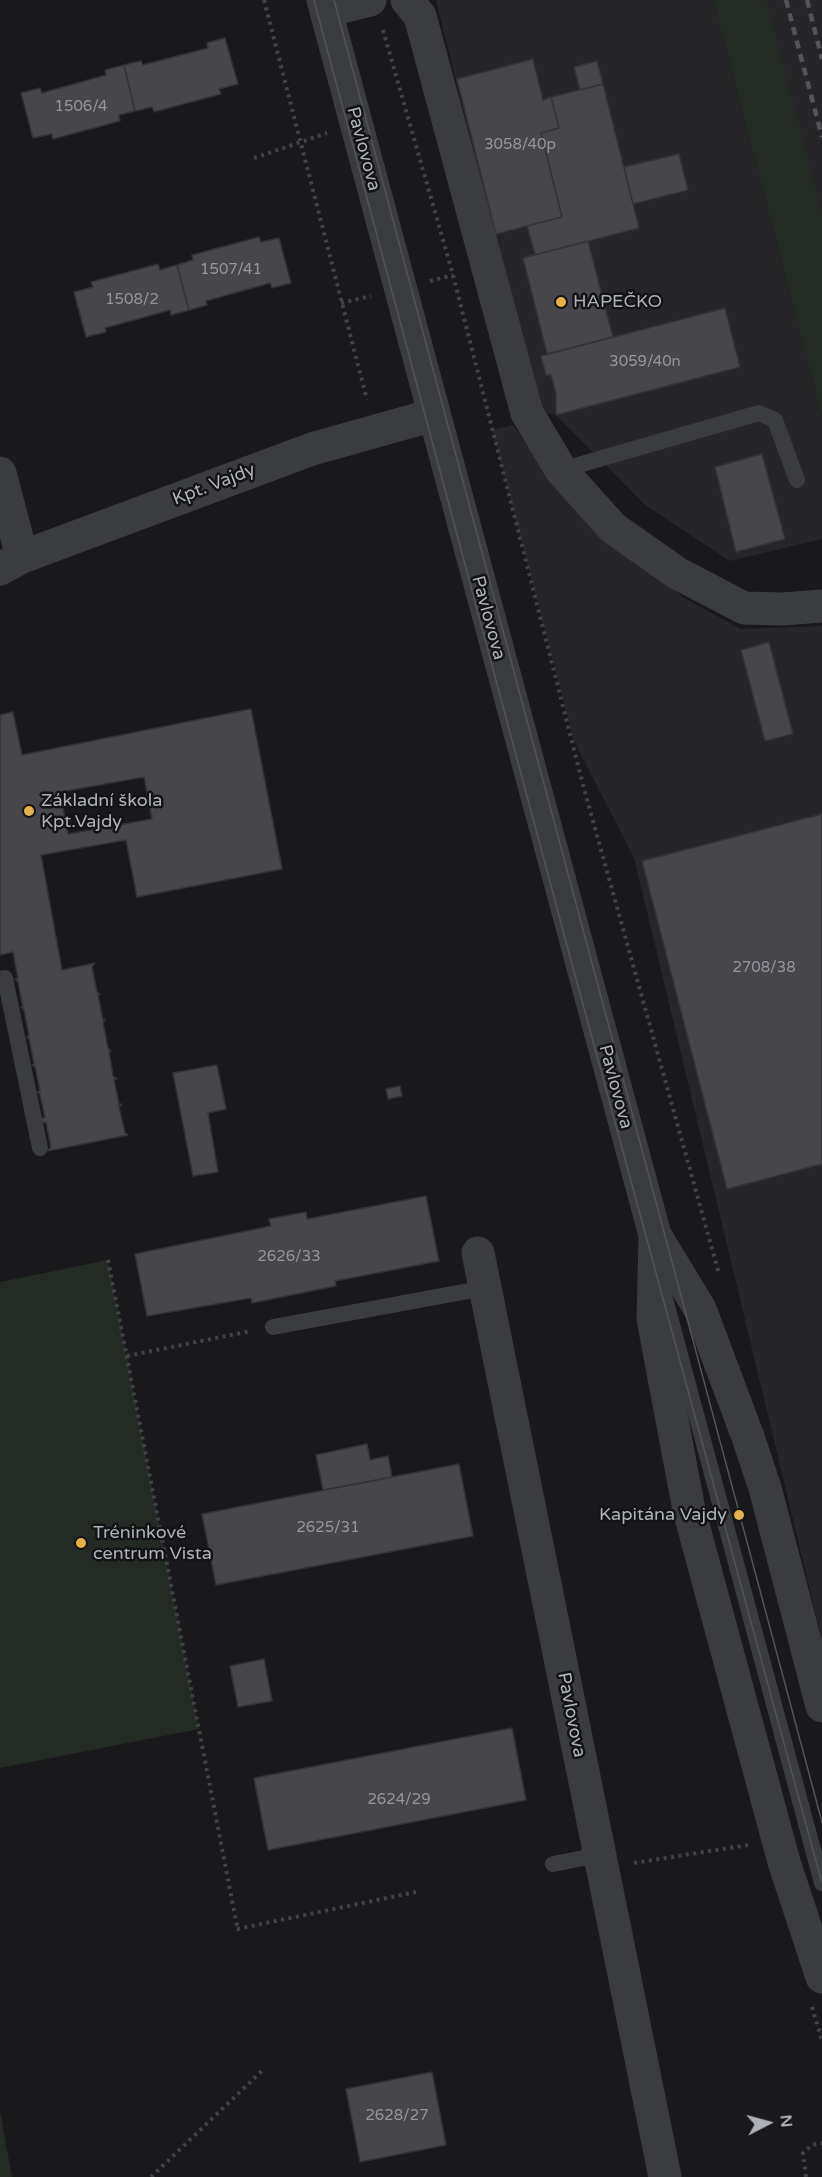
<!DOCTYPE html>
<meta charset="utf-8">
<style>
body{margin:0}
#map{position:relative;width:822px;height:2177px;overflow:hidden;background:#19191b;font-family:"Varela Round",sans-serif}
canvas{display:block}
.north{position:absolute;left:738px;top:2093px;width:60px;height:60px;-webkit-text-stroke:4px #141416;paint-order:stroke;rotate:84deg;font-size:16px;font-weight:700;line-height:24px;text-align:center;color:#adb1ba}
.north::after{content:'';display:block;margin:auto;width:21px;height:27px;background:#adb1ba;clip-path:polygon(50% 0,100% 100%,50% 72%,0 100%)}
</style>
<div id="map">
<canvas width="822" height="2177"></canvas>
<div class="north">N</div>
</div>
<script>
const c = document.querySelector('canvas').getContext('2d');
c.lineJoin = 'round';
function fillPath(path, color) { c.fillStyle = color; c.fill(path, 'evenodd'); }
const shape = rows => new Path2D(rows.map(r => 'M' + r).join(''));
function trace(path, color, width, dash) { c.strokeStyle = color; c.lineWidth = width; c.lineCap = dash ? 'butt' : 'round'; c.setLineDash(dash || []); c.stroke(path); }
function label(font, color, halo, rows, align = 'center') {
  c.font = font + ' "Varela Round",sans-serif'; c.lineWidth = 5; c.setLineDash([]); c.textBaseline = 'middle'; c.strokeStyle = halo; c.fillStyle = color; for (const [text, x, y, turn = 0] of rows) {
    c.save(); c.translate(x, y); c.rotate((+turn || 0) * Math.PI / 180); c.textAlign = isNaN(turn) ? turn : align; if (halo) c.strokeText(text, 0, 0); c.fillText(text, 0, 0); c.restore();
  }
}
const built = shape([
 [436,0,713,0,822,417,822,539,730,561,644,504,556,415,538,412],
 [759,0,822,0,822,240],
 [513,425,543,468,684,598,741,629,822,626,822,1640,634,858,574,741,492,430]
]);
const green = shape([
 [713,0,766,0,822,214,822,417],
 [108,1260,199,1729,0,1768,0,1282],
 [0,2111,12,2177,0,2177]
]);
const building = shape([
 [225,38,238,84,219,89,221,94,154,112,152,107,135,111,124,65,141,61,143,65,208,48,207,43,225,38],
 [533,59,543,100,551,97,559,128,541,133,562,217,496,234,457,79,533,59],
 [597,61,603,84,580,90,574,67,597,61],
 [124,65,135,111,119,115,120,121,53,139,52,134,33,138,21,93,40,88,42,93,106,75,105,70,124,65],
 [603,84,639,228,523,258,535,254,527,226,562,217,541,133,559,128,551,97,603,84],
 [679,154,688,190,633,204,624,167,679,154],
 [259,237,261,242,279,238,291,283,272,288,270,283,206,301,207,305,189,310,177,265,193,260,192,255,259,237],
 [588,241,613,337,547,354,523,258,588,241],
 [158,264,160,270,177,265,189,310,171,315,170,310,105,328,106,332,86,337,74,292,93,287,91,282,158,264],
 [725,308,740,367,556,415,556,393,551,375,546,375,541,356,725,308],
 [762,454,785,539,736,552,715,467,762,454],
 [769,642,793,734,765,741,741,650,769,642],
 [251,709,282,869,137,897,126,840,41,855,62,970,95,963,92,967,97,992,100,994,98,995,103,1020,105,1020,103,1023,108,1048,111,1051,109,1051,113,1076,117,1079,114,1079,119,1105,122,1104,119,1107,125,1133,128,1135,48,1151,51,1147,46,1122,43,1123,42,1118,45,1118,40,1094,37,1092,40,1091,35,1066,32,1066,34,1063,29,1038,27,1038,29,1035,24,1010,21,1007,23,1007,18,982,15,979,18,979,13,952,0,955,0,715,13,712,22,755,251,709],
 [144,777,152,819,68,834,60,792,144,777],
 [822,814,822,1164,727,1189,642,861,822,814],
 [217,1065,226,1109,208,1113,218,1172,193,1176,173,1073,217,1065],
 [400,1086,402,1096,388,1099,386,1089,400,1086],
 [426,1196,439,1261,335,1281,336,1286,252,1303,251,1298,147,1316,135,1254,271,1226,269,1219,306,1212,307,1219,426,1196],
 [367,1444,370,1460,388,1456,392,1477,323,1490,316,1455,367,1444],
 [459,1464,473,1536,216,1585,202,1514,459,1464],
 [264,1659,272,1701,238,1707,230,1666,264,1659],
 [512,1728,526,1800,268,1850,254,1778,512,1728],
 [432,2072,446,2145,360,2162,346,2089,432,2072]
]);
const path = shape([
 [264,0,367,400],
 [383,30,453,275,583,785,719,1274],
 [254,158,327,133],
 [430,281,453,275],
 [341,303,371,296],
 [108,1260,238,1931],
 [127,1356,251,1331],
 [634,1863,748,1845],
 [237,1929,416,1892],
 [812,2007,822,2041],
 [151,2177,265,2068],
 [806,2177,803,2153,812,2145,822,2143]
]);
const service = shape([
 [561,470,759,413,775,420,797,480],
 [0,979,5,978,40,1148],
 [664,1295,822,1883],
 [273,1327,485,1288],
 [553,1864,599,1855]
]);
const minor = shape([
 [323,0,655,1235,700,1309,748,1437,765,1488,822,1706],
 [407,0,420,16,527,413,561,470,613,528,677,573,744,608,783,609,822,606],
 [326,11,370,0],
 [0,473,22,557],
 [0,569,22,557,312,449,433,415],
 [655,1235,653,1319,689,1510,784,1862,822,1977],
 [478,1253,665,2177]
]);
const tram = shape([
 [314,0,569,953,822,1883],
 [334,0,822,1822]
]);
const rail = shape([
 [786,0,822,137],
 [807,0,822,59]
]);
const markers = [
 [561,302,6,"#e5b247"],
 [29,811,6,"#e5b247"],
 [739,1515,6,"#e5b247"],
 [81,1543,6,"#e5b247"]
];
const numberNames = [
 ["1506/4",81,107],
 ["3058/40p",520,145],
 ["1507/41",231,270],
 ["1508/2",132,300],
 ["3059/40n",645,362],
 ["2708/38",764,968],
 ["2626/33",289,1257],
 ["2625/31",328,1528],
 ["2624/29",399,1800],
 ["2628/27",397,2116]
];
const streetNames = [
 ["Pavlovova",363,149,75],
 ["Kpt. Vajdy",214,485,-21],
 ["Pavlovova",488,618,75],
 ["Pavlovova",615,1087,75],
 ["Pavlovova",571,1715,79]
];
const poiNames = [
 ["HAPEČKO",573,302],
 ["Základní škola",41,801],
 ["Kpt.Vajdy",41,822],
 ["Kapitána Vajdy",727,1515,"right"],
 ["Tréninkové",93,1533],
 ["centrum Vista",93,1554]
];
fillPath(built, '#262628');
fillPath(green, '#242b25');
fillPath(building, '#47474b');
trace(building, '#343437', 1.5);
trace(path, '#414247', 4, [3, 4.5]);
trace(service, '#3b3c40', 16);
trace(minor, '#3b3c40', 33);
trace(tram, '#525459', 1.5);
trace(rail, '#525459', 4.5, [8, 6]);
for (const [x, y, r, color] of markers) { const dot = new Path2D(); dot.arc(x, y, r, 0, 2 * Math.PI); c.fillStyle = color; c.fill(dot); trace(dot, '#141416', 2); }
label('15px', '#94969e', null, numberNames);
label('18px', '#adb1ba', '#141416', streetNames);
label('18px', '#adb1ba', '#141416', poiNames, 'left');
</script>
